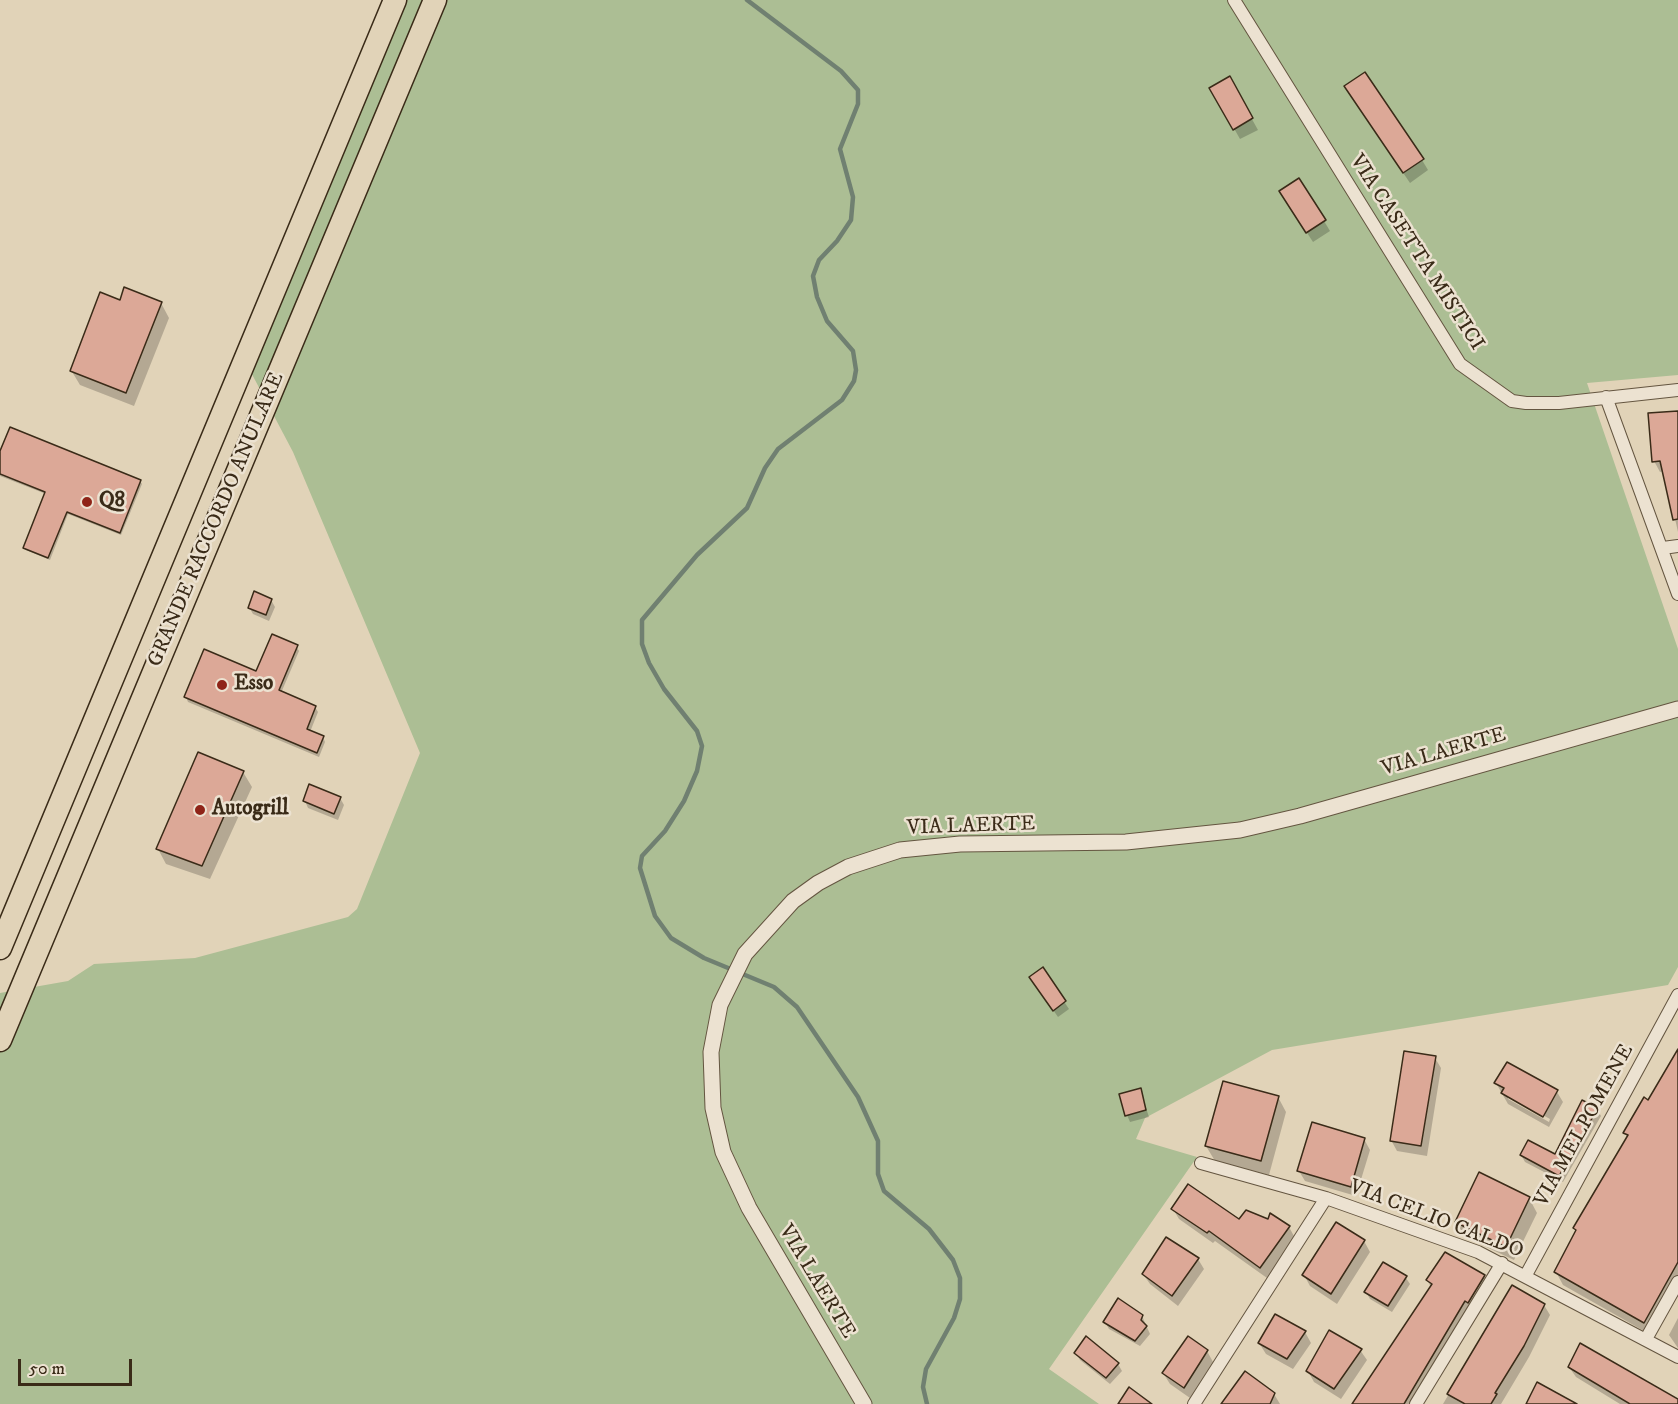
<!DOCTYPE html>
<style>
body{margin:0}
#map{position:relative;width:1678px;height:1404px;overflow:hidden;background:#e1d3b8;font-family:"IM FELL DW Pica",serif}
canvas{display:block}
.scale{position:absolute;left:18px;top:1359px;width:114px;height:27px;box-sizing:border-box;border:3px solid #3a2b18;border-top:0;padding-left:8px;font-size:18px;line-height:21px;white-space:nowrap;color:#3a2b18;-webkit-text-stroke:4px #ece2d1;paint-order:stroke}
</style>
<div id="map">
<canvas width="1678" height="1404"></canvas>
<div class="scale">50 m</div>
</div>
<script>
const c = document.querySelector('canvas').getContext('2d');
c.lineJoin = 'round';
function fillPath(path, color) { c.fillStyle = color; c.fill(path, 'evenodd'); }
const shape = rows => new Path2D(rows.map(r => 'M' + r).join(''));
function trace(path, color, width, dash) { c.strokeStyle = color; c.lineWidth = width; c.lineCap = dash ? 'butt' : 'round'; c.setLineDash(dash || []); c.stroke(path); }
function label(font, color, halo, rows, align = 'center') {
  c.font = font + ' "IM FELL DW Pica",serif'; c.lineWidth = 5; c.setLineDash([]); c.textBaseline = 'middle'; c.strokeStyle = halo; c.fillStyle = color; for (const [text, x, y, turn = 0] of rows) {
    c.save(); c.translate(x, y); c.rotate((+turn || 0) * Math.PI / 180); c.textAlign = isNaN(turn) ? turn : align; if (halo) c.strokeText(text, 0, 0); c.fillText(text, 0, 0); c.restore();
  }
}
const green = shape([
 [386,0,1678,0,1678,375,1587,383,1678,649,1678,967,1668,985,1272,1050,1145,1118,1136,1139,1197,1157,1049,1369,1099,1404,0,1404,0,993,68,981,94,964,195,958,348,917,357,909,420,753,293,452,245,361]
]);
const shadow = shape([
 [1229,78,1258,130,1240,139,1211,88],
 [1352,97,1422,160,1428,170,1410,183],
 [1287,202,1324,221,1330,231,1313,242],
 [120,302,161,303,169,318,134,406,80,385,71,370],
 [1678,413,1678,532,1664,471,1660,472,1654,461],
 [0,455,140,481,142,484,121,535,68,514,50,560,26,550,24,548,46,494,0,476],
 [271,600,275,607,269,621,253,614,249,607],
 [296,646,299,651,281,693,315,707,318,712,310,732,323,737,325,742,319,757,188,702,186,697,257,673],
 [243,772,252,787,210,879,166,864,158,849],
 [340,798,344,805,338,820,308,808,305,801],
 [1042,969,1069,1009,1058,1017,1035,984],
 [1678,1052,1678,1287,1651,1335,1563,1285,1556,1272,1628,1138,1625,1133,1648,1102],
 [1435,1058,1441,1068,1427,1156,1397,1151,1391,1140],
 [1496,1083,1557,1092,1563,1102,1549,1127,1508,1104],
 [1508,1096,1550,1119,1549,1122,1508,1099],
 [1140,1090,1149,1117,1130,1122,1127,1115],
 [1278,1097,1286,1112,1269,1175,1215,1161,1206,1146],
 [1597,1109,1601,1116,1563,1182,1525,1162,1521,1155,1556,1156],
 [1364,1139,1370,1150,1356,1196,1305,1181,1299,1171],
 [1529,1198,1537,1213,1514,1260,1465,1237,1456,1222],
 [1173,1209,1240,1221,1268,1221,1271,1215,1289,1227,1295,1238,1267,1278,1215,1241,1213,1243,1179,1219],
 [1364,1241,1370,1252,1337,1304,1310,1286,1304,1275],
 [1198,1259,1204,1269,1178,1306,1150,1284,1143,1274],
 [1484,1276,1490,1287,1416,1404,1356,1404,1431,1287,1427,1280],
 [1406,1278,1410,1284,1392,1312,1370,1299,1366,1292],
 [1512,1287,1544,1305,1550,1315,1529,1357,1501,1404,1443,1404],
 [1142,1316,1150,1334,1140,1346,1109,1329,1105,1322],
 [1678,1318,1678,1348,1669,1335],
 [1305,1332,1311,1343,1293,1369,1266,1354,1259,1343],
 [1360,1350,1367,1360,1341,1399,1314,1382,1308,1371],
 [1207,1351,1213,1362,1190,1398,1170,1384,1163,1373],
 [1076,1353,1118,1364,1122,1371,1110,1384,1080,1360],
 [1569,1367,1678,1400,1678,1404,1620,1404,1576,1377],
 [1274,1394,1280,1404,1223,1404]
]);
const stream = shape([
 [747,0,841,71,858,90,858,104,840,149,853,197,851,220,837,241,819,260,813,276,817,297,827,321,853,351,856,370,854,381,842,400,778,449,765,468,747,508,697,555,642,620,642,644,649,663,664,689,697,731,702,746,697,771,684,801,665,831,642,856,640,868,655,916,671,938,704,958,774,987,797,1007,858,1097,878,1141,878,1174,884,1191,929,1229,953,1260,960,1278,960,1299,954,1318,926,1369,923,1387,927,1404]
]);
const building = shape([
 [1365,72,1424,159,1403,173,1344,86,1365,72],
 [1230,76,1253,118,1233,130,1209,88,1230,76],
 [1299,178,1326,220,1306,233,1279,191,1299,178],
 [124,287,162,302,126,393,70,371,100,292,120,300,124,287],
 [1678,411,1678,519,1673,520,1660,461,1652,462,1648,413,1678,411],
 [10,427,141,480,120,533,67,512,48,558,23,548,45,492,0,474,0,451,10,427],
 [254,591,272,599,266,615,248,608,254,591],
 [272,634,298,645,279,690,316,706,307,729,324,736,317,753,184,697,204,649,256,671,272,634],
 [198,752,244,771,202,866,156,849,198,752],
 [309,784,341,797,334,814,303,801,309,784],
 [1043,967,1066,1001,1053,1011,1029,977,1043,967],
 [1678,1049,1678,1262,1644,1323,1554,1272,1576,1230,1573,1228,1628,1135,1623,1133,1644,1097,1648,1100,1678,1049],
 [1404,1051,1436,1056,1421,1146,1390,1141,1404,1051],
 [1507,1062,1558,1090,1543,1117,1501,1093,1504,1088,1494,1083,1507,1062],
 [1223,1081,1279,1096,1261,1161,1205,1146,1223,1081],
 [1141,1088,1146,1110,1125,1116,1119,1094,1141,1088],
 [1582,1100,1598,1108,1559,1176,1520,1155,1528,1140,1555,1154,1582,1100],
 [1312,1122,1365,1138,1351,1187,1297,1171,1312,1122],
 [1479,1172,1530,1197,1506,1247,1455,1222,1479,1172],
 [1188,1184,1239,1219,1246,1210,1268,1219,1270,1213,1290,1226,1260,1268,1209,1231,1207,1233,1171,1209,1188,1184],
 [1336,1222,1365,1240,1331,1294,1302,1275,1336,1222],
 [1166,1237,1199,1258,1172,1296,1142,1274,1166,1237],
 [1445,1252,1485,1275,1468,1303,1465,1301,1404,1404,1352,1404,1432,1284,1426,1280,1445,1252],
 [1383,1262,1407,1276,1388,1306,1364,1292,1383,1262],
 [1512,1285,1545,1304,1524,1346,1495,1393,1497,1394,1491,1404,1465,1404,1447,1394,1512,1285],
 [1118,1298,1143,1315,1141,1320,1147,1326,1135,1341,1103,1322,1118,1298],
 [1275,1314,1306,1331,1287,1359,1258,1343,1275,1314],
 [1329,1330,1362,1349,1334,1389,1306,1371,1329,1330],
 [1086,1336,1119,1363,1106,1378,1074,1353,1086,1336],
 [1188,1336,1208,1350,1184,1388,1162,1373,1188,1336],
 [1580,1343,1678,1399,1678,1404,1630,1404,1568,1367,1580,1343],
 [1245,1371,1275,1393,1270,1404,1221,1404,1245,1371],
 [1537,1382,1577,1404,1526,1404,1537,1382],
 [1129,1387,1152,1404,1118,1404,1129,1387]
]);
const minor = shape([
 [1234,0,1460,364,1512,401,1526,403,1559,403,1678,390],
 [1606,397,1678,594],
 [1663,548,1678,546],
 [1201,1163,1326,1198,1478,1252,1678,1357],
 [1526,1275,1678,995],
 [1646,1339,1678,1282],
 [1194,1404,1326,1198],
 [1416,1404,1502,1263]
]);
const tertiary = shape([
 [864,1404,749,1208,723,1152,713,1108,711,1052,720,1005,745,954,793,901,818,883,848,867,900,850,960,844,1126,842,1240,830,1300,816,1678,709]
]);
const motorway = shape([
 [0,948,395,0],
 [0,1040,435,0]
]);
const markers = [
 [87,502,6,"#8f2418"],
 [222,685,6,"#8f2418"],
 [200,810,6,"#8f2418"]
];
const streetNames = [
 ["VIA CASETTA MISTICI",1416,253,57],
 ["GRANDE RACCORDO ANULARE",217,520,-67],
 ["VIA LAERTE",1444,753,-16],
 ["VIA LAERTE",971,827,-2],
 ["VIA MELPOMENE",1585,1126,-61],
 ["VIA CELIO CALDO",1436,1220,21],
 ["VIA LAERTE",816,1282,59]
];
const poiNames = [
 ["Q8",99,502],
 ["Esso",234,685],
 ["Autogrill",212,810]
];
fillPath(green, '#acbe94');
fillPath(shadow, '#0003');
trace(stream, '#708071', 4.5);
fillPath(building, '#dca897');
trace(building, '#3a2b18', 1.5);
trace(minor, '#645540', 14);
trace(tertiary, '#645540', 17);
trace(motorway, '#3a2b18', 25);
trace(minor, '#ece2d1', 12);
trace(tertiary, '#ece2d1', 15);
trace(motorway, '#e1d3b8', 22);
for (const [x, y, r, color] of markers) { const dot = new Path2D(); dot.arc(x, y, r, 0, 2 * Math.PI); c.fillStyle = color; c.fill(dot); trace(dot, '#ece2d1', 2); }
label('21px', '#3a2b18', '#ece2d1', streetNames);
label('bold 21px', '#3a2b18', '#ece2d1', poiNames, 'left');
</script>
